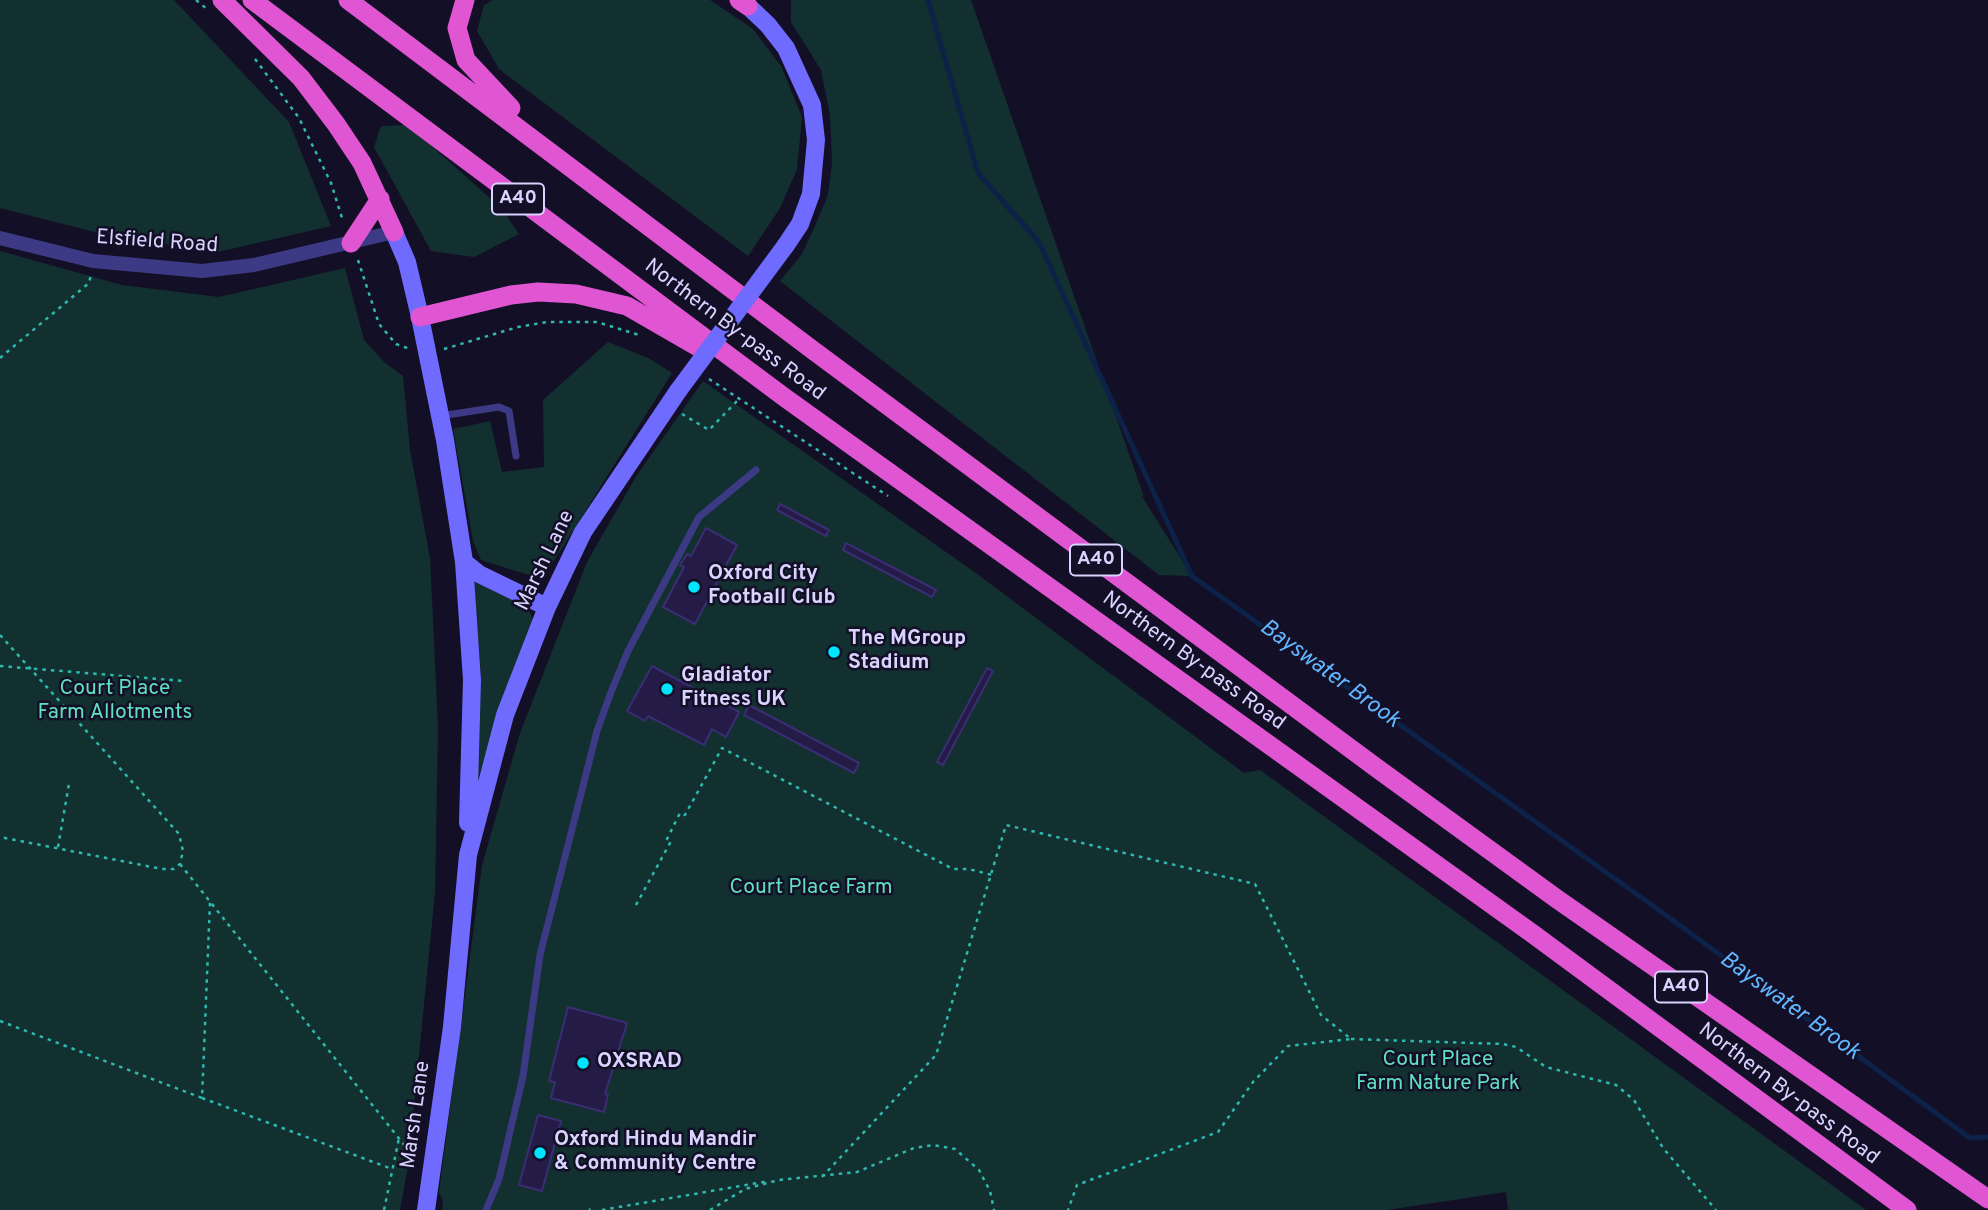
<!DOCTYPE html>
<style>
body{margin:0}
canvas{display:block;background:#130f26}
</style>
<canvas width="1988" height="1210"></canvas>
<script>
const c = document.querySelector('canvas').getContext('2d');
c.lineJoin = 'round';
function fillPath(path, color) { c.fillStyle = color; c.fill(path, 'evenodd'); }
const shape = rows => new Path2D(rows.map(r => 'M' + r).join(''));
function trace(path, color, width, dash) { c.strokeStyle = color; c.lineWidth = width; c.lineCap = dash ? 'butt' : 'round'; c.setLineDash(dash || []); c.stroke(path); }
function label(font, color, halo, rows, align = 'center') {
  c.font = font + ' Overpass,sans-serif'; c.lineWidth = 5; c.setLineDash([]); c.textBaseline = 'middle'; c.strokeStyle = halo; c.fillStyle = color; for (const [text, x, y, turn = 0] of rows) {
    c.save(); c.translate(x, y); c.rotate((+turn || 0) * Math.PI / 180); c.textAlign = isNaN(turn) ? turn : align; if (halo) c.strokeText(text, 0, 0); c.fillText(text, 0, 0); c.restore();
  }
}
const green = shape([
 [0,0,174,0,289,122,331,226,218,252,99,233,0,208],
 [493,0,710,0,753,29,781,66,802,117,797,169,780,208,748,256,499,69,477,31,484,5],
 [791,0,971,0,1144,497,1141,495,1192,576,1159,575,780,281,802,254,815,226,828,195,832,163,830,115,821,70,791,22],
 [408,125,502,209,519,234,474,257,431,251,374,147,381,126],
 [0,251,122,285,219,297,345,268,364,340,384,362,403,376,410,450,430,558,438,726,435,893,408,1166,400,1210,0,1210],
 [608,342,648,358,672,373,547,572,535,577,481,560,473,541,453,429,490,421,502,472,544,467,543,400],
 [703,381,973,571,1244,773,1260,770,1866,1210,1508,1210,1506,1192,1387,1210,442,1210,443,1201,439,1192,482,865,520,733,587,562,637,475],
 [474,582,528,607,533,620,477,781,474,781,481,675]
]);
const stream = shape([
 [928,0,978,173,1039,242,1192,576,1663,913,1970,1138,1988,1137]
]);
const building = shape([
 [780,504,829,530,826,536,777,510,780,504],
 [706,528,737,545,695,624,663,607,684,567,680,565,687,554,691,556,706,528],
 [846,543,936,590,932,597,843,550,846,543],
 [652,666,739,712,726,737,712,729,704,745,648,716,645,721,627,711,652,666],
 [987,668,993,671,943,765,937,762,987,668],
 [749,705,859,763,854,773,744,715,749,705],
 [568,1007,627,1023,605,1094,608,1095,604,1112,551,1098,555,1082,549,1081,568,1007],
 [538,1115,561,1121,542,1191,519,1185,538,1115]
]);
const path = shape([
 [196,0,207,9],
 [255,59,299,118,331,183,343,221],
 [358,260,379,324,396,344,410,349],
 [444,349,518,327,547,322,597,322,639,335],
 [0,358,89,283,91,274],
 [709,379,888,496],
 [682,414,709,430,738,400],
 [0,635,179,834,183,851,180,864,174,869,162,869,0,837],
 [0,666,184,681],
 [58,847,69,784],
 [180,864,409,1151,416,1152],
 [636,905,670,843,666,841,680,813,685,815,722,748,953,869,969,869,992,875],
 [0,1021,202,1098,210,902],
 [1351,1039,1503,1044,1516,1047,1546,1067,1616,1085,1634,1100,1663,1148,1716,1210],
 [202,1098,392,1169],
 [822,1177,936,1055,1006,825,1255,884,1321,1015,1351,1039,1288,1046,1253,1082,1218,1132,1077,1185,1068,1210],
 [589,1209,590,1210],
 [384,1210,399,1138],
 [602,1210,769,1181],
 [710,1210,745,1189,779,1180,857,1172,914,1148,933,1145,955,1149,979,1170,990,1191,994,1210]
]);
const service = shape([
 [440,416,499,407,509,411,516,456],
 [486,1210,499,1179,523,1076,540,955,597,731,611,692,628,651,699,517,756,470]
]);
const minor = shape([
 [0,238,93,261,202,271,254,265,394,232]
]);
const secondary = shape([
 [748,6,768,25,786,48,812,105,816,140,811,194,800,224,786,245],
 [394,232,407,262,420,317,445,440,464,562,472,680,468,823],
 [464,562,479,574,547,607],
 [426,1210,452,1027,468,855,505,715,547,607,583,532,678,391]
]);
const trunk = shape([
 [222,0,301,78,336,124,362,163,394,232],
 [252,0,784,397,1533,934,1907,1210],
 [348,0,814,351,1378,769,1557,899,1988,1199],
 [465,0,457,28,466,60,511,108],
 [739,0,748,6],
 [351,243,380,199],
 [420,317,511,295,538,292,576,294,627,306,705,351]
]);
const secondaryBridge = shape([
 [678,391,786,245]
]);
const markers = [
 [694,587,7,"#00e5ff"],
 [834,652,7,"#00e5ff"],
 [667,689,7,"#00e5ff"],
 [583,1063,7,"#00e5ff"],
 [540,1153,7,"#00e5ff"]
];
const shields = [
 [518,199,52],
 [1096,560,52],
 [1681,987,52]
];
const shieldNames = [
 ["A40",518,199],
 ["A40",1096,560],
 ["A40",1681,987]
];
const streetNames = [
 ["Elsfield Road",157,243,4],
 ["Northern By-pass Road",734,331,37],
 ["Marsh Lane",546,561,-64],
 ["Northern By-pass Road",1193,662,36],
 ["Northern By-pass Road",1788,1095,37],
 ["Marsh Lane",417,1115,-82]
];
const poiNames = [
 ["Oxford City",708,575],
 ["Football Club",708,599],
 ["The MGroup",848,640],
 ["Stadium",848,664],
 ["Gladiator",681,677],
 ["Fitness UK",681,701],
 ["OXSRAD",597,1063],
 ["Oxford Hindu Mandir",554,1141],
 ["& Community Centre",554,1165]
];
const parkNames = [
 ["Court Place",115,690],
 ["Farm Allotments",115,714],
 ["Court Place Farm",811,889],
 ["Court Place",1438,1061],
 ["Farm Nature Park",1438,1085]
];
const waterNames = [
 ["Bayswater Brook",1329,675,36],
 ["Bayswater Brook",1789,1007,36]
];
fillPath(green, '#12302f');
trace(stream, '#0c2248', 5);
fillPath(building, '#241b47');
trace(building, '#3b2d73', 2);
trace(path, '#2fb8b0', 2.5, [3.5, 5]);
trace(service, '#3d3a85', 7);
trace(minor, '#3d3a85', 14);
trace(secondary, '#6f6bff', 18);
trace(trunk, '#e055d1', 19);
trace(secondaryBridge, '#6f6bff', 18);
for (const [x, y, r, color] of markers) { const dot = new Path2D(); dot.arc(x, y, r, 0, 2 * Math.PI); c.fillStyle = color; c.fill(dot); trace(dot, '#130f26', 2.5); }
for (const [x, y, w] of shields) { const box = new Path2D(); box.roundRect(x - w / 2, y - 15.5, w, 31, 5); c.fillStyle = '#130f26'; c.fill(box); trace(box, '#d9d4ff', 2); }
label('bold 19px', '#d9d4ff', null, shieldNames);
label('21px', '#d9d4ff', '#130f26', streetNames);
label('bold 21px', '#d9d4ff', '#130f26', poiNames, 'left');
label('21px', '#5fe0c0', '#130f26', parkNames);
label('italic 23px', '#62b6ff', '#130f26', waterNames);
</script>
